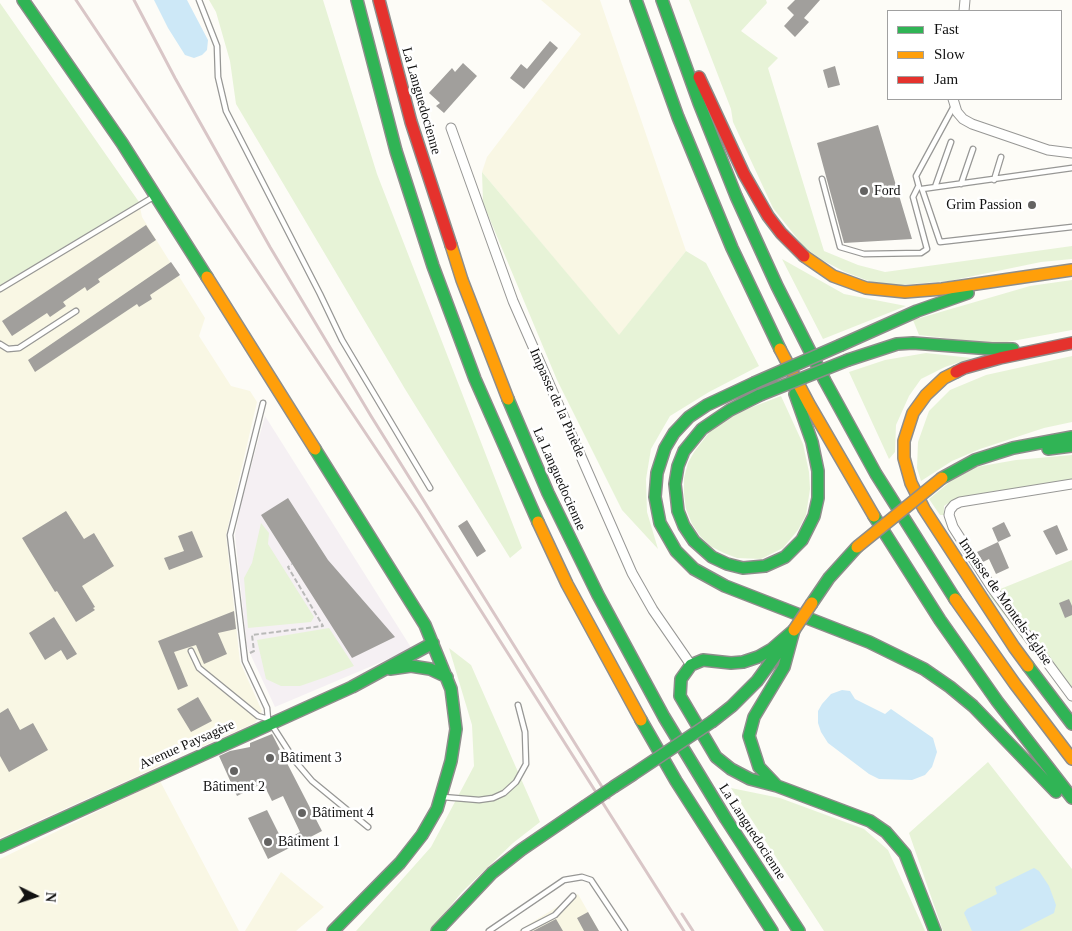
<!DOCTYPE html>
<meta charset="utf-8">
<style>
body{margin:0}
#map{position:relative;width:1072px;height:931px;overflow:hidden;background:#fdfcf7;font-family:"Times New Roman",serif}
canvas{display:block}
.legend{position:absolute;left:887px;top:10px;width:175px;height:90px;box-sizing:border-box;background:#fff;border:1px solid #a0a0a0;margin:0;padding:6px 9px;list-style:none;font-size:15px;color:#111}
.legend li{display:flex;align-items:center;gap:10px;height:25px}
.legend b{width:25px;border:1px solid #a0a0a0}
.north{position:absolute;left:10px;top:871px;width:50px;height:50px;-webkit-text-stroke:4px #fff;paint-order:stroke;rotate:94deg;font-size:14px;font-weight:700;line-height:20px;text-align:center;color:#111}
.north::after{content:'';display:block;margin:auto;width:18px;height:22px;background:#111;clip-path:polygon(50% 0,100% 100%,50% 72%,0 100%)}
</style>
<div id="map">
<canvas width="1072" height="931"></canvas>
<ul class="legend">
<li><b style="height:6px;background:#30b455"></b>Fast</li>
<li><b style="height:6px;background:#ff9f0a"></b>Slow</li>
<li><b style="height:6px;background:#e5322d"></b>Jam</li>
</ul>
<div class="north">N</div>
</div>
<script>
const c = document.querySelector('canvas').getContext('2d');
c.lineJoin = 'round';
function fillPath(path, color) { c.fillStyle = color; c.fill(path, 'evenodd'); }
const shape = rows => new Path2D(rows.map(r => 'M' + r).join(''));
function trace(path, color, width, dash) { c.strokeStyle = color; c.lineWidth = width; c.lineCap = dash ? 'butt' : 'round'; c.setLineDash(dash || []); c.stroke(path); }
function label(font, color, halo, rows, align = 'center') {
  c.font = font + ' "Times New Roman",serif'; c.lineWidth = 5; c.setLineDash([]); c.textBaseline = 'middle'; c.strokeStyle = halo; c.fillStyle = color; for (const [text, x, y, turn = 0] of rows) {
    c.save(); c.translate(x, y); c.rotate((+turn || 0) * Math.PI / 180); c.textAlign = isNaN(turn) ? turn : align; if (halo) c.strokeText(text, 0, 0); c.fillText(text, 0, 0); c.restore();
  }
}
const industrial = shape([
 [265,416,412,649,275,707,247,647,235,535,241,503]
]);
const farmland = shape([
 [541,0,600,0,686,251,619,336,482,172,487,157,581,34],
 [139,202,142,217,205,318,199,336,231,386,250,391,257,402,226,535,240,662,262,711,255,723,203,746,187,751,153,769,0,838,0,285],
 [160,781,239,931,0,931,0,859],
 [281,872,324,907,296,931,245,931],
 [578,894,599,931,518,931]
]);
const green = shape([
 [209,0,323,0,377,174,522,548,510,558,405,389,236,104,230,61,216,12],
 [689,0,766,0,767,3,741,31,778,58,768,68,824,251,858,265,885,272,1072,246,1072,259,1041,262,949,281,901,285,874,283,845,272,822,260,804,247,773,208,733,122,731,109],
 [0,3,139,202,0,285],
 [482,172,619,335,686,251,706,263,759,366,709,392,670,416,651,449,646,479,647,512,658,549,622,510,557,380,483,203],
 [782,259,844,294,906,306,823,339],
 [1072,280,1072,330,996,344,919,335,913,320,1030,286],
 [926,353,972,358,945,367,921,379,909,396,896,425,895,452,889,459,849,372,885,360],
 [1072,356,1072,422,1044,428,980,449,952,461,921,481,917,468,918,442,929,411,950,390,986,375],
 [781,396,803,444,809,472,810,489,806,515,798,530,783,548,761,559,737,558,724,553,710,546,700,536,692,524,686,509,684,494,684,478,688,463,694,452,711,430,729,416],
 [1072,455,1072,480,1027,488,995,491,955,499,944,506,944,515,940,515,929,499,951,481,976,467,1016,460],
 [261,523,269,533,268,544,314,617,311,622,248,628,244,578,252,563],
 [1072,560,1072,702,988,594],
 [329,628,354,666,326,677,300,686,281,686,266,679,257,640],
 [449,648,471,665,540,822,513,843,462,892,430,931,356,931,431,847,474,766,472,725],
 [988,762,1072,869,1072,931,943,931,909,833],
 [731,788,780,798,864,829,888,850,925,931,824,931]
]);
const water = shape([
 [154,0,187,0,208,40,207,50,202,55,194,58,185,55,168,28],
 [842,690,850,691,855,699,885,714,891,709,933,738,937,752,932,767,925,775,912,780,879,779,869,774,828,743,821,732,818,723,818,711,822,704,831,694],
 [1034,868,1039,871,1049,886,1056,905,1054,913,1019,931,972,931,964,913,967,909,997,894,995,887]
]);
const building = shape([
 [795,0,820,0,804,18,809,22,795,37,784,26,794,15,787,8],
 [550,41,558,48,524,89,510,78,521,64,527,69],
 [463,63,477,76,444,113,436,106,440,103,429,93,452,68,455,72],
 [835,66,840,85,828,88,823,70],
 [878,125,912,239,844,243,817,143],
 [146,225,156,240,98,279,100,282,87,291,85,287,63,302,66,306,50,317,47,313,12,336,2,321],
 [171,262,180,275,150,295,152,299,139,307,137,304,35,372,28,360],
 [288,498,328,560,395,637,352,658,261,515],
 [66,511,84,539,94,533,114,566,82,586,95,607,93,608,95,610,76,622,57,591,55,592,22,538],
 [467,520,486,551,477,557,458,526],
 [1004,522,1011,536,998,542,992,528],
 [1057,525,1068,550,1056,555,1043,531],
 [192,531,203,557,169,570,164,558,184,551,178,536],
 [998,542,1009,568,996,574,989,559,983,562,977,552],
 [1069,599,1072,606,1072,615,1065,618,1059,603],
 [234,611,236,629,218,633,227,654,204,664,196,645,174,652,188,686,178,690,158,641],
 [54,617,77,654,67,660,61,650,45,660,29,633],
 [198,697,212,721,191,732,177,709],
 [8,708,20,730,33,723,48,750,9,772,0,756,0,713],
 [272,734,322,831,268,859,248,818,267,810,283,842,300,832,283,796,272,801,263,783,237,796,219,756,230,751,250,747,250,743],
 [588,912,599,931,584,931,577,918],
 [556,919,563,931,533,931]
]);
const path = shape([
 [250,653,254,651,252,635,323,626,288,567,292,564]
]);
const lane = shape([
 [199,0,217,46,218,77,226,111,320,294,342,340,430,488],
 [1072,168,922,189,940,242,1072,227],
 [822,179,840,247,864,254,921,253,927,249,913,197,918,187],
 [994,180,1001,157],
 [961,184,973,149],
 [919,187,916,176,954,106],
 [935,187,951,142],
 [0,289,155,196],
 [0,344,8,349,19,348,76,311],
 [263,403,230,535,245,661,267,708,268,719,295,761,312,781,368,827],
 [191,651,199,668,258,716,268,719],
 [443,797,479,800,493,798,504,793,516,782,526,764,525,732,518,705],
 [489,931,564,880,582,877,591,880,625,931],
 [524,931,555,915,573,896]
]);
const street = shape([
 [964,11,965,0],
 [953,99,957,112,963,119,972,124,1048,150,1072,153],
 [451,128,513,301,632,573,653,610,691,665],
 [1072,484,960,502,954,505,950,510,949,515,953,527,992,588,1072,696]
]);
const fast = shape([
 [23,0,122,143,207,277],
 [357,0,396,151,433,266,475,379,538,522],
 [636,0,678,117,732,248,780,349],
 [662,0,699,103,736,196,777,286,825,381,876,474,955,599],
 [841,345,917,311,968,293],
 [848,360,897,344,913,343,992,349,1013,349],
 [754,383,707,405,689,417,674,433,665,448,657,473,655,497,660,523,676,551,694,569,725,586,869,642,924,669,950,687,973,706,1056,792],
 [760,395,730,410,702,429,684,451,678,466,675,484,678,511,684,526,694,541,712,557,727,564,743,568,765,566,785,557,802,540,814,516,818,498,818,471,812,442,795,394],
 [508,399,548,493,598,595,664,717,726,819,799,931],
 [315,449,425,625,451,689,456,729,451,761,437,809,422,835,400,863,333,931],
 [1048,449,1072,446],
 [942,478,975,460,1013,448,1072,437],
 [874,516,940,620,997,701,1072,798],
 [812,603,829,578,857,547],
 [794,630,772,649,758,657,743,662,731,663,703,660,691,665,681,679,680,696,716,757,731,769,750,779,777,786,870,821,886,832,905,854,935,931],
 [1028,666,1072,724],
 [390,669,411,666,430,669,447,677],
 [641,720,676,781,772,931],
 [713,721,732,706,757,681,784,644],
 [615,786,632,775],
 [777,786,759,767,749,736,754,717,784,667,794,630],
 [0,847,352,687,433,643],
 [437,931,492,873,521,850,584,807]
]);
const slow = shape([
 [451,245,462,280,508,399],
 [804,256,833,276,866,288,905,292,942,289,1072,270],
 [207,277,315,449],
 [780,349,809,404,874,516],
 [956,372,944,378,926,395,913,413,904,441,904,458,911,483,924,509,1014,647,1028,666],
 [538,522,567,584,641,720],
 [955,599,1015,684,1072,759]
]);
const jam = shape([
 [379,0,411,122,451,245],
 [699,77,744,174,768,216,781,233,804,256],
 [956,372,964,368,1000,358,1072,343]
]);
const rail = shape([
 [76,0,419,513,684,931],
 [134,0,175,78,270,247,371,416,609,798],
 [682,914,693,931]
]);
const fastBridge = shape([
 [754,383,841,345],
 [760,395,848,360],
 [632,775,713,721],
 [584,807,615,786]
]);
const slowBridge = shape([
 [857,547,942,478],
 [794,630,812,603]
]);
const markers = [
 [864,191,5,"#646362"],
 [1032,205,5,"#646362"],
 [270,758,5,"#646362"],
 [234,771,5,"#646362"],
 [302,813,5,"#646362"],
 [268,842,5,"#646362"]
];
const streetNames = [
 ["La Languedocienne",421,101,74],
 ["Impasse de la Pinède",557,403,66],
 ["La Languedocienne",559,479,66],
 ["Impasse de Montels-Église",1005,602,55],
 ["Avenue Paysagère",187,745,-24],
 ["La Languedocienne",752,832,57]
];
const poiNames = [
 ["Ford",874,191],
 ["Grim Passion",1022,205,"right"],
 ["Bâtiment 3",280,758],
 ["Bâtiment 2",234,787,"center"],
 ["Bâtiment 4",312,813],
 ["Bâtiment 1",278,842]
];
fillPath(industrial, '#f5f0f3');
fillPath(farmland, '#f9f7e4');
fillPath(green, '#e7f3d7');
fillPath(water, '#cde8f7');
fillPath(building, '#a19f9c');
trace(lane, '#979795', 7);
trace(street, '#979795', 11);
trace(fast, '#8e8d8b', 14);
trace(slow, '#8e8d8b', 14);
trace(jam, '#8e8d8b', 14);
trace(path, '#b9b9b8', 2, [5, 2.5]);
trace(lane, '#fffffe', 4.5);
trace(street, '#fffffe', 9);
trace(fast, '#30b455', 11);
trace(slow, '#ff9f0a', 11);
trace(jam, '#e5322d', 11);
trace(rail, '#d9c6c7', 3);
trace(fastBridge, '#8e8d8b', 14, []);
trace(slowBridge, '#8e8d8b', 14, []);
trace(fastBridge, '#30b455', 11);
trace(slowBridge, '#ff9f0a', 11);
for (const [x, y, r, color] of markers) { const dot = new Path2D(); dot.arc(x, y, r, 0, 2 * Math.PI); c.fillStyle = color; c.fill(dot); trace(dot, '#fff', 2); }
label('14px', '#111', '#fff', streetNames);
label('14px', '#111', '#fff', poiNames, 'left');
</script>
